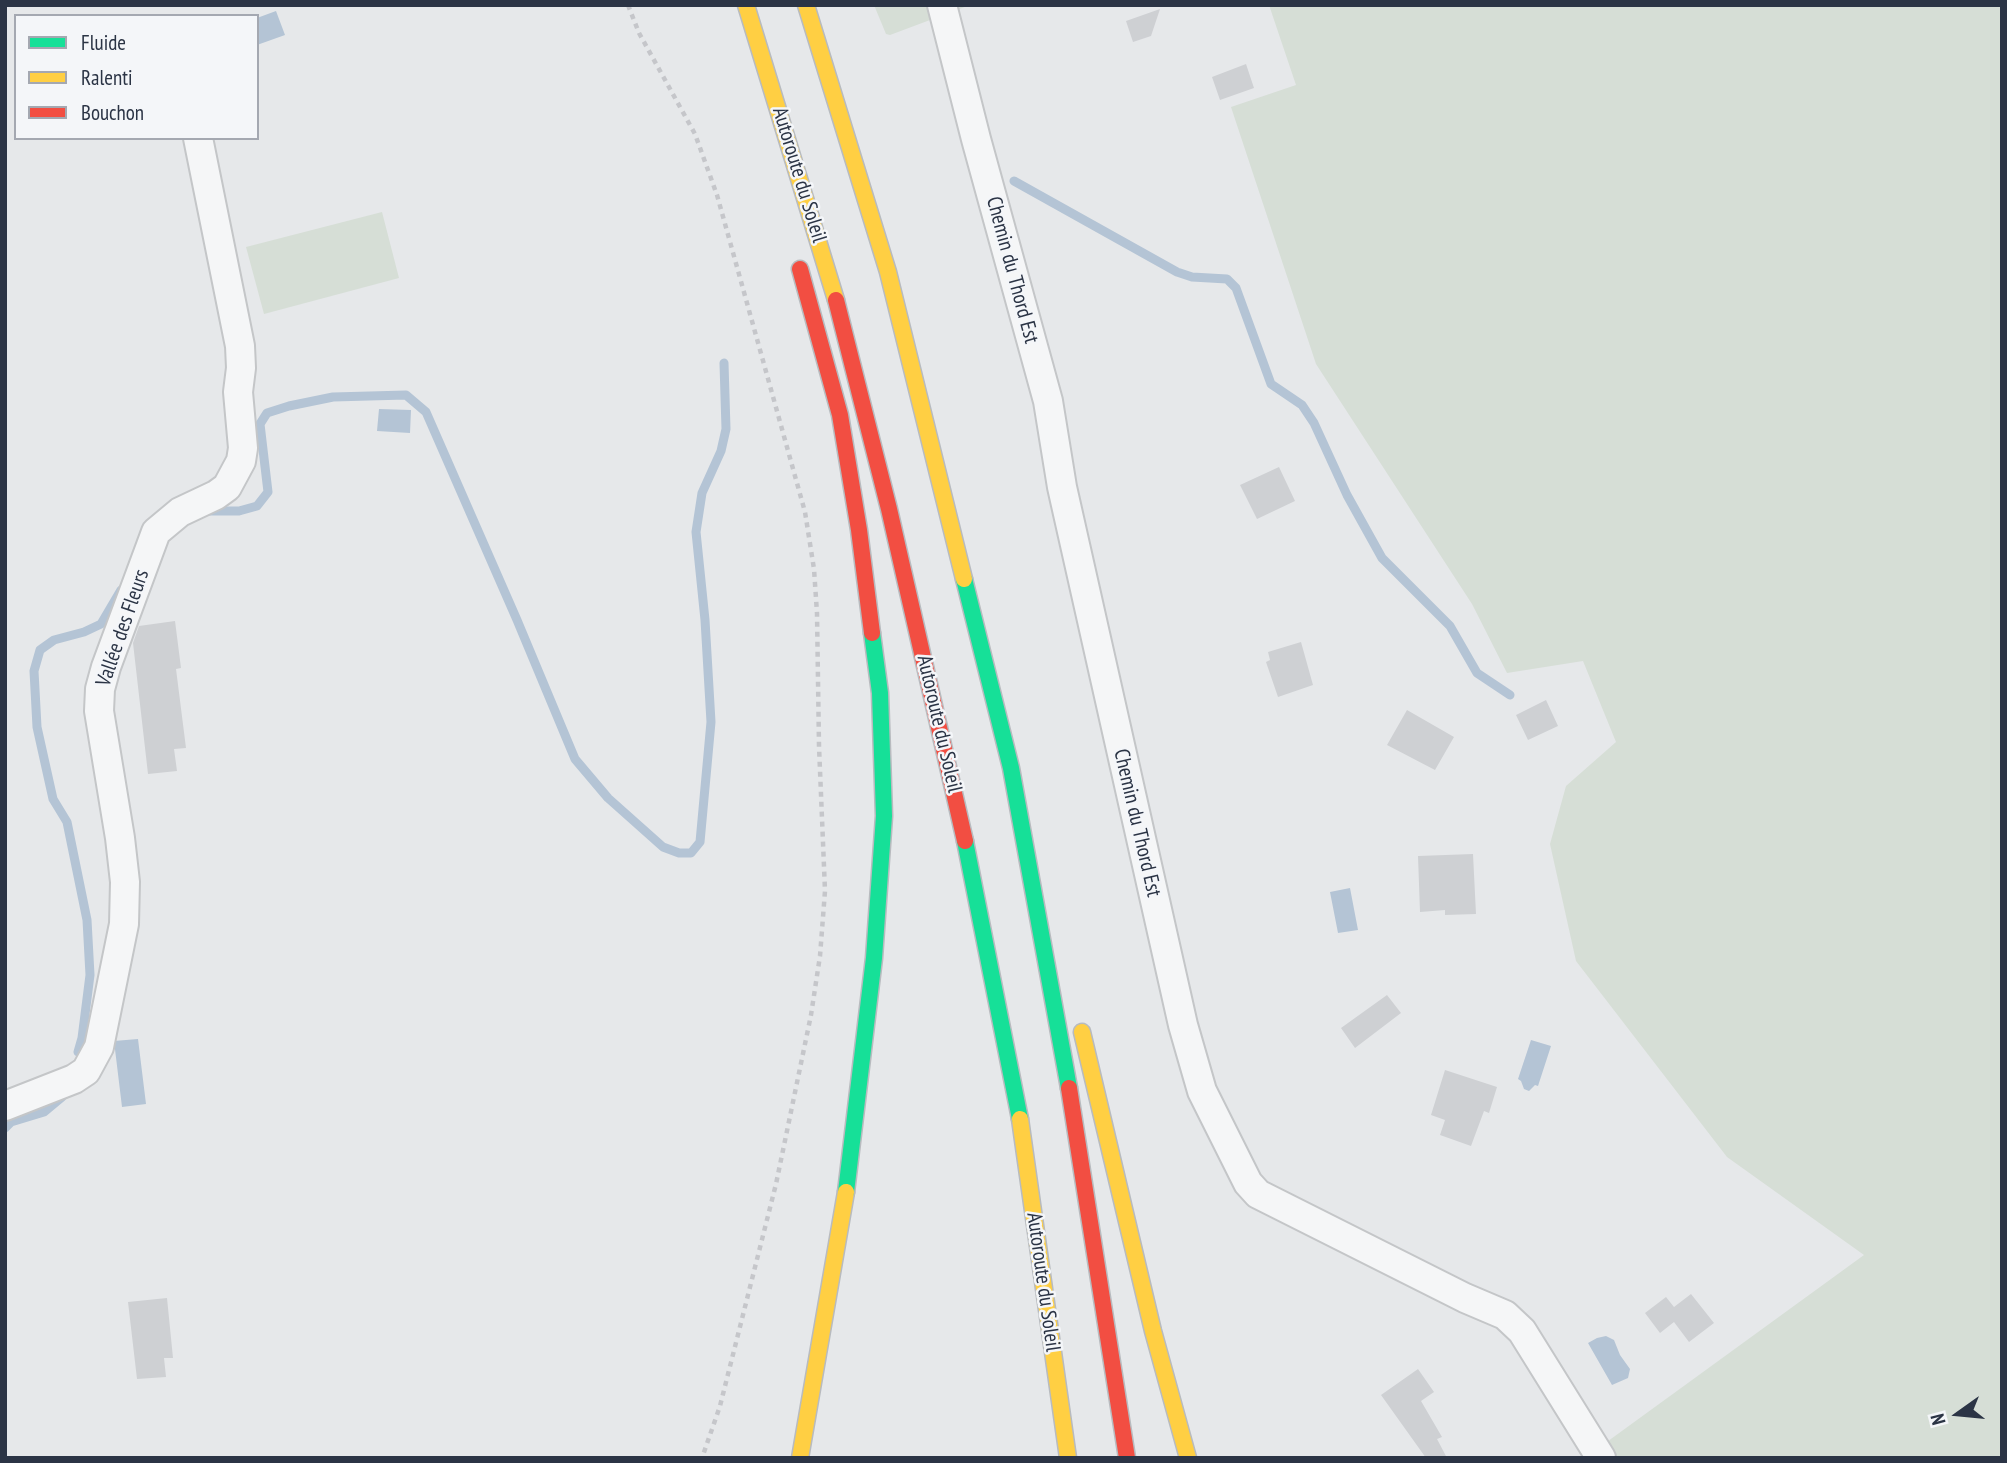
<!DOCTYPE html>
<meta charset="utf-8">
<style>
body{margin:0}
#map{position:relative;width:2007px;height:1463px;overflow:hidden;background:#e6e8ea;font-family:"PT Sans Narrow",sans-serif}
canvas{display:block}
.frame{position:absolute;inset:0;border:7px solid #2b3445;pointer-events:none}
.legend{position:absolute;left:14px;top:14px;width:245px;height:126px;box-sizing:border-box;background:#f4f6f9;border:2px solid #a4a8b1;margin:0;padding:9px 12px;list-style:none;font-size:21px;color:#2b3445}
.legend li{display:flex;align-items:center;gap:14px;height:35px}
.legend b{width:35px;border:2px solid #a4a8b1}
.north{position:absolute;left:1923px;top:1379px;width:70px;height:70px;-webkit-text-stroke:5px #f4f6f9;paint-order:stroke;rotate:255deg;font-size:19px;font-weight:700;line-height:28px;text-align:center;color:#2b3445}
.north::after{content:'';display:block;margin:auto;width:24px;height:32px;background:#2b3445;clip-path:polygon(50% 0,100% 100%,50% 72%,0 100%)}
</style>
<div id="map">
<canvas width="2007" height="1463"></canvas>
<div class="frame"></div>
<ul class="legend">
<li><b style="height:9px;background:#16e098"></b>Fluide</li>
<li><b style="height:9px;background:#ffcf43"></b>Ralenti</li>
<li><b style="height:9px;background:#f24e42"></b>Bouchon</li>
</ul>
<div class="north">N</div>
</div>
<script>
const c = document.querySelector('canvas').getContext('2d');
c.lineJoin = 'round';
function fillPath(path, color) { c.fillStyle = color; c.fill(path, 'evenodd'); }
const shape = rows => new Path2D(rows.map(r => 'M' + r).join(''));
function trace(path, color, width, dash) { c.strokeStyle = color; c.lineWidth = width; c.lineCap = dash ? 'butt' : 'round'; c.setLineDash(dash || []); c.stroke(path); }
function label(font, color, halo, rows, align = 'center') {
  c.font = font + ' "PT Sans Narrow",sans-serif'; c.lineWidth = 5; c.setLineDash([]); c.textBaseline = 'middle'; c.strokeStyle = halo; c.fillStyle = color; for (const [text, x, y, turn = 0] of rows) {
    c.save(); c.translate(x, y); c.rotate((+turn || 0) * Math.PI / 180); c.textAlign = isNaN(turn) ? turn : align; if (halo) c.strokeText(text, 0, 0); c.fillText(text, 0, 0); c.restore();
  }
}
const green = shape([
 [874,5,970,5,890,35,886,34],
 [1269,5,2002,5,2002,1458,1613,1458,1604,1444,1864,1255,1727,1157,1576,961,1550,844,1566,786,1616,742,1583,661,1507,673,1472,604,1316,364,1231,107,1296,85],
 [382,212,399,278,264,314,246,247]
]);
const water = shape([
 [276,11,285,35,257,45,257,18],
 [379,409,411,410,410,433,377,431],
 [1350,888,1358,930,1338,933,1330,892],
 [138,1039,146,1104,122,1107,114,1041],
 [1531,1040,1551,1046,1538,1086,1535,1085,1529,1091,1524,1089,1521,1081,1518,1079],
 [1606,1336,1614,1340,1620,1355,1630,1369,1628,1378,1612,1385,1588,1343,1597,1338]
]);
const stream = shape([
 [1014,181,1177,272,1192,277,1227,279,1236,288,1271,384,1302,405,1314,423,1347,495,1382,558,1450,626,1477,673,1510,695],
 [207,511,239,511,257,506,268,492,260,424,267,413,289,406,333,397,406,395,426,412,517,620,575,759,608,798,663,847,679,853,691,853,700,842,711,722,705,620,696,532,702,493,721,451,726,429,724,363],
 [78,1052,82,1038,90,975,87,920,67,822,53,799,37,727,34,671,40,650,54,640,84,632,101,624,121,590],
 [5,1128,11,1122,44,1112,62,1097]
]);
const building = shape([
 [1160,9,1151,36,1133,42,1126,21],
 [1246,64,1254,88,1220,100,1212,77],
 [1279,467,1295,501,1257,519,1240,485],
 [175,621,181,668,176,669,186,748,174,749,177,771,148,774,133,643,139,626],
 [1301,642,1313,685,1278,697,1266,662,1270,660,1268,652],
 [1546,700,1558,726,1528,740,1516,715],
 [1407,710,1454,737,1435,770,1387,745],
 [1473,854,1476,914,1445,915,1445,910,1420,912,1418,856],
 [1387,995,1401,1013,1355,1048,1341,1028],
 [1445,1070,1497,1087,1489,1113,1484,1111,1471,1146,1440,1135,1445,1120,1431,1115],
 [1691,1294,1714,1323,1689,1342,1674,1322,1660,1333,1645,1313,1666,1297,1674,1307],
 [167,1298,173,1358,164,1358,166,1377,137,1379,128,1302],
 [1418,1369,1434,1392,1421,1401,1442,1437,1437,1439,1447,1458,1426,1458,1381,1395]
]);
const path = shape([
 [628,5,639,33,695,134,717,195,805,512,814,569,817,613,819,746,825,891,820,956,811,1015,776,1184,720,1406,702,1458]
]);
const street = shape([
 [942,5,976,139,1048,401,1062,487,1183,1025,1202,1091,1248,1183,1258,1194,1465,1298,1505,1315,1522,1331,1601,1458],
 [5,1106,74,1079,86,1071,99,1047,124,924,125,882,120,838,99,711,100,689,106,667,156,532,180,512,216,495,227,487,241,461,243,448,238,392,241,368,240,346,198,138]
]);
const fast = shape([
 [964,579,1011,768,1069,1088],
 [965,841,1020,1119],
 [846,1192,874,958,884,816,880,693,872,633]
]);
const slow = shape([
 [746,5,836,300],
 [806,5,888,272,964,579],
 [1082,1032,1153,1331,1188,1458],
 [1020,1119,1068,1458],
 [800,1458,846,1192]
]);
const jam = shape([
 [800,269,840,415,859,530,872,633],
 [836,300,889,509,965,841],
 [1069,1088,1127,1458]
]);
const streetNames = [
 ["Autoroute du Soleil",799,175,73],
 ["Chemin du Thord Est",1012,270,75],
 ["Vallée des Fleurs",123,628,-71],
 ["Autoroute du Soleil",939,724,77],
 ["Chemin du Thord Est",1137,823,77],
 ["Autoroute du Soleil",1043,1282,82]
];
fillPath(green, '#d6ded6');
fillPath(water, '#b4c4d5');
trace(stream, '#b4c4d5', 9);
fillPath(building, '#ced0d3');
trace(street, '#c4c6c8', 32);
trace(fast, '#b8bbbf', 19);
trace(slow, '#b8bbbf', 19);
trace(jam, '#b8bbbf', 19);
trace(path, '#c5c6ca', 4.5, [5, 5]);
trace(street, '#f5f6f7', 28);
trace(fast, '#16e098', 16);
trace(slow, '#ffcf43', 16);
trace(jam, '#f24e42', 16);
label('21px', '#2b3445', '#f4f6f9', streetNames);
</script>
